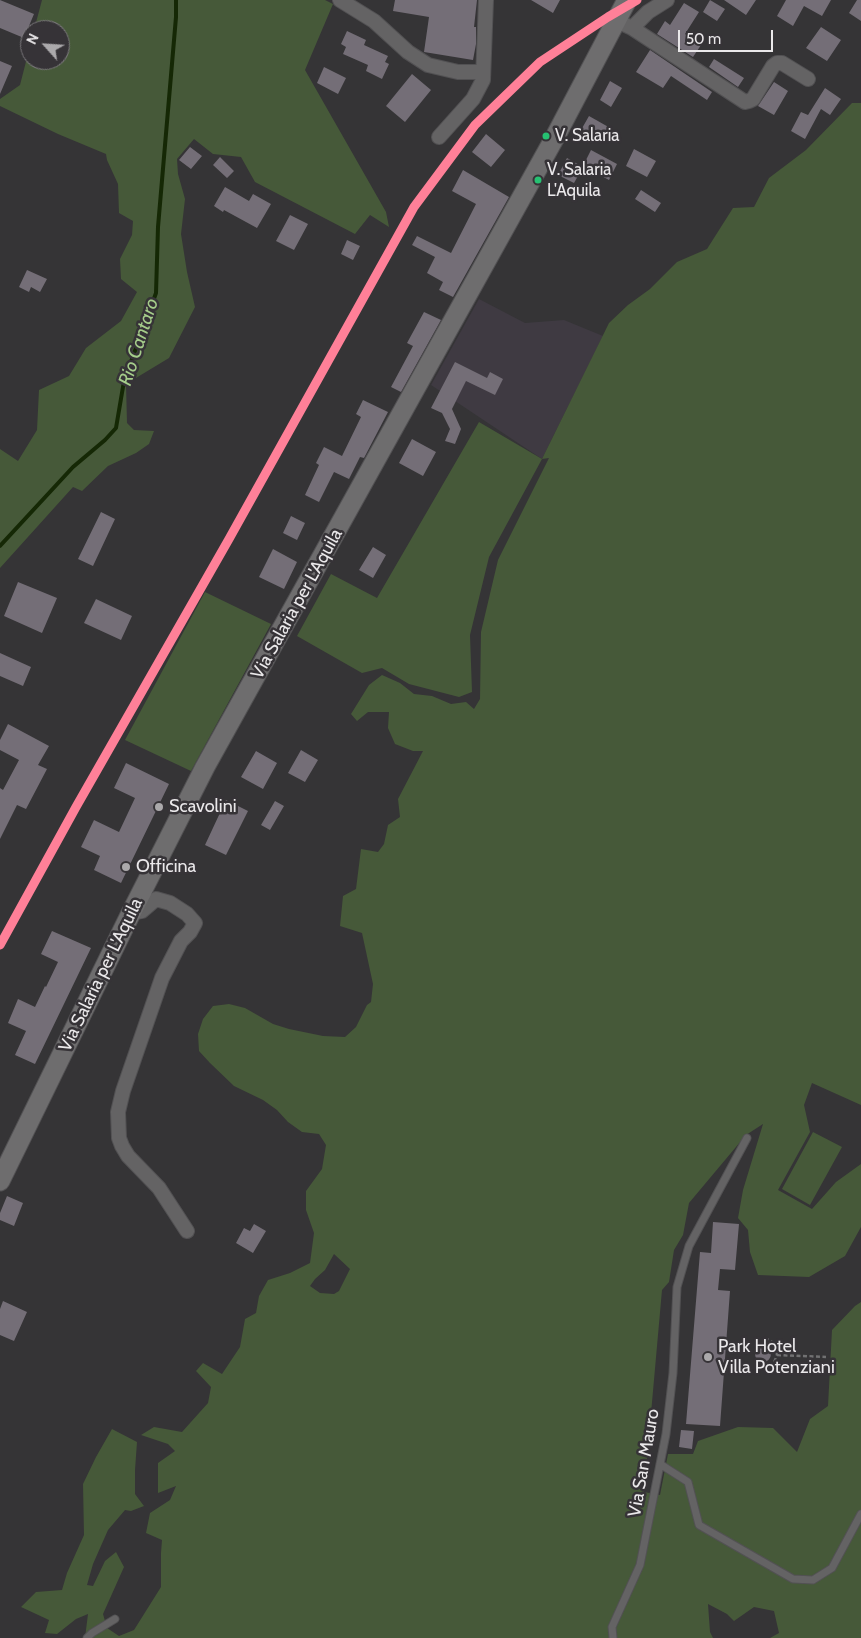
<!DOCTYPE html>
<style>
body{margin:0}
#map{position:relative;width:861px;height:1638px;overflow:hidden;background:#353436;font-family:Cabin,sans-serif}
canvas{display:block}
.north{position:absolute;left:20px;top:20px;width:50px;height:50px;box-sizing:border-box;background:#363337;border:1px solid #7e7b7f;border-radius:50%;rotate:296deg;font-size:14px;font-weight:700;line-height:20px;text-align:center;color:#eae8ea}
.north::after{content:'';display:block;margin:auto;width:18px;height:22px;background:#aba9ab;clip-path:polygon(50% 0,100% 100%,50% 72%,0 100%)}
.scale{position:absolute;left:678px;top:30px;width:95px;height:22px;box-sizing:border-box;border:2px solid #eae8ea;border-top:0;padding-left:6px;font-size:15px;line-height:18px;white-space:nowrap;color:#eae8ea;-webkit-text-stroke:4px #363337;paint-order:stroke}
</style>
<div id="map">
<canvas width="861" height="1638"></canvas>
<div class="north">N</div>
<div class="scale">50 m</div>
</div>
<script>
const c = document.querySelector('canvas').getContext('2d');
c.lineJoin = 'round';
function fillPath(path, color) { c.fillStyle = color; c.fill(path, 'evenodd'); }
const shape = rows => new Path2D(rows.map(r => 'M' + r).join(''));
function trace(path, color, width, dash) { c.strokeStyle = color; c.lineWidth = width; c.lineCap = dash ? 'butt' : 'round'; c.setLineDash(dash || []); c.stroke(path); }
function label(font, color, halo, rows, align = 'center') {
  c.font = font + ' Cabin,sans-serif'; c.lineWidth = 5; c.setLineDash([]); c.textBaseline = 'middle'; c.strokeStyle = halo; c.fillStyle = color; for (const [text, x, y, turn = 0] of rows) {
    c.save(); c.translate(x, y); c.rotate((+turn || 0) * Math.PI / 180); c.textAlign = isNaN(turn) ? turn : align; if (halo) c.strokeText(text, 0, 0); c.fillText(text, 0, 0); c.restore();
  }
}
const built = shape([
 [479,299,525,323,564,320,603,336,542,459,431,385]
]);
const green = shape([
 [42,0,325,0,333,4,305,70,386,212,389,227,370,215,355,234,255,182,241,157,213,154,194,139,177,159,178,174,185,199,181,234,187,272,195,307,169,358,126,384,127,423,134,430,154,431,149,444,136,453,108,466,82,491,73,487,0,568,0,449,18,461,37,430,39,390,69,376,86,348,121,321,137,292,121,279,120,259,132,235,133,221,119,213,118,184,107,160,106,154,58,134,0,106,0,99,20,85,30,46,30,60,60,60,60,30,34,30],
 [852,103,861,103,861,1105,812,1083,804,1105,810,1132,778,1190,812,1209,836,1182,861,1164,861,1227,845,1256,809,1277,758,1275,750,1252,748,1230,738,1218,743,1190,763,1124,746,1135,689,1203,683,1235,674,1250,669,1282,662,1290,644,1492,660,1495,668,1454,693,1454,698,1441,738,1427,773,1428,797,1452,810,1419,828,1406,832,1330,855,1306,861,1302,861,1638,770,1638,779,1633,774,1611,754,1607,734,1621,727,1614,708,1604,710,1632,713,1638,85,1638,88,1614,76,1619,57,1634,45,1633,49,1620,21,1607,36,1592,62,1590,67,1573,84,1535,83,1484,96,1457,112,1429,137,1442,135,1470,135,1494,144,1506,131,1511,125,1510,108,1530,93,1564,87,1585,93,1586,105,1561,116,1552,124,1567,103,1614,107,1628,119,1636,134,1630,161,1587,161,1553,162,1540,146,1533,150,1513,170,1500,176,1486,158,1493,158,1463,175,1451,168,1444,141,1435,154,1427,182,1432,208,1403,211,1387,196,1371,203,1363,222,1374,240,1347,245,1319,256,1313,259,1296,268,1280,290,1273,310,1263,314,1233,306,1210,306,1191,322,1169,326,1145,319,1134,302,1132,288,1122,277,1110,263,1100,234,1086,210,1063,199,1051,198,1034,203,1019,213,1006,229,1004,245,1008,273,1024,289,1029,323,1036,345,1037,356,1027,367,1005,371,1002,373,984,362,933,340,926,343,896,356,889,361,849,378,852,384,844,388,825,400,817,398,799,423,751,413,751,395,744,388,728,389,712,368,712,357,721,351,714,369,685,382,675,400,683,414,694,432,696,451,704,466,702,474,709,480,699,481,632,498,560,549,458,542,459,489,557,470,635,472,692,459,697,409,684,382,668,362,673,297,636,331,574,377,598,479,422,542,459,609,323,628,305,650,289,677,262,707,249,733,208,754,207,769,178,806,150],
 [334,1254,350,1269,339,1291,334,1294,320,1293,310,1286,315,1279,325,1270],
 [205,592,271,624,191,771,125,740],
 [813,1132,842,1147,810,1205,782,1189]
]);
const stream = shape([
 [0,546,73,467,105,440,116,428,124,381,156,293,158,227,176,17,176,0]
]);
const building = shape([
 [0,0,34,14,24,38,0,28],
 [395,0,477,0,474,27,476,27,476,44,473,60,424,52,429,17,393,11],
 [531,0,560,0,553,13],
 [710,0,725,9,717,21,703,12],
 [724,0,756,0,746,15],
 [786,0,831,0,822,16,804,6,793,26,777,16],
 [857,0,861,0,861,21,849,13],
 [684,3,699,12,685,34,701,45,693,57,657,34,665,21,670,25],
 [821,27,841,40,827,61,806,48],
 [347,31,366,40,364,45,388,56,385,62,389,64,382,79,366,71,368,65,343,54,346,47,341,44],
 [650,50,712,92,707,100,671,76,663,88,636,72],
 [714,59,744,78,738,87,709,67],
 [0,61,12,66,0,94],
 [324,67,346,78,338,94,317,83],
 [412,74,431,90,405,122,386,106],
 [610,81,622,88,611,107,600,100],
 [774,82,788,91,774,115,758,106],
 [825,88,841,99,830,115,821,109,805,139,791,131,801,112,808,115],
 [589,116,612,129,605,143,581,130],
 [486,134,505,150,491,167,472,152],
 [190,147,202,156,191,169,179,160],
 [634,149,656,161,647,177,626,166],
 [591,150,617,164,609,180,583,166],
 [220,157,234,171,227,178,213,165],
 [567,158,583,167,574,183,558,175],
 [463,170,509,197,453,297,439,290,443,282,427,273,435,257,412,245,417,236,451,253,476,204,452,191],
 [225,187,249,201,253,194,271,204,257,228,224,210,223,212,214,206],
 [641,190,661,203,655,212,635,199],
 [290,215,308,224,294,250,276,241],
 [347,240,360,246,353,260,341,254],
 [27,270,47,279,40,292,31,287,29,292,19,287],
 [424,312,441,320,401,392,391,387,413,346,407,343],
 [455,362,487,378,490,372,503,379,495,395,466,381,452,409,461,429,455,444,445,441,450,429,442,413,431,408],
 [363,400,388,412,364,458,360,457,349,479,334,472,319,502,305,495,319,465,316,463,324,447,342,456,361,417,356,414],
 [412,439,436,452,423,476,399,463],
 [101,512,115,519,93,566,78,559],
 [291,516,305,523,297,540,283,533],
 [373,547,386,555,373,578,359,570],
 [273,549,297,562,284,589,259,577],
 [18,582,57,598,42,633,4,616],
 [96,599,132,616,121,640,84,623],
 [0,653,31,667,23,686,0,676],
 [8,724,49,746,38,765,47,769,26,809,17,805,0,839,0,788,3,790,19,760,0,750,0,740],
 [301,750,318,760,305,782,288,773],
 [256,751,277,763,263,789,241,777],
 [126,763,169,784,121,883,94,870,100,856,81,847,94,820,119,832,135,798,114,788],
 [226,800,248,811,226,855,205,845],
 [275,801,284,806,270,830,261,825],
 [52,931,91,948,35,1064,15,1055,26,1031,8,1023,18,999,35,1007,45,986,46,987,58,962,41,954],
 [7,1196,23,1203,14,1226,0,1220,0,1213],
 [713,1222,739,1224,735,1270,720,1269,718,1290,730,1291,720,1426,686,1424,700,1252,711,1253],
 [254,1224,266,1231,253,1253,236,1243,244,1228,250,1231],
 [3,1301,27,1312,14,1341,0,1335,0,1309],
 '755 1354a8 8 0 1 1 16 0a8 8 0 1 1-16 0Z',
 [681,1430,694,1431,692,1449,679,1447]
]);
const path = shape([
 [765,1338,774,1343,777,1355,773,1365,768,1371],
 [777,1355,826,1357]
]);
const service = shape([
 [660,1464,688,1482,699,1525,793,1579,813,1580,832,1568,861,1514],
 [87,1638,92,1633,115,1619],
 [613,1638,612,1627,640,1565,666,1434,673,1373,677,1287,689,1246,747,1138]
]);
const minor = shape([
 [340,0,374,21,408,52,428,65,458,72,483,72],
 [619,22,632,28,745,102,749,101,753,99,773,66,777,63,782,63,808,79],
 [632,28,648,12,667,0],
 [439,137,473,99,483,80,486,0],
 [131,913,142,911,156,899,170,903,187,914,195,923,190,932,181,941,162,978,123,1091,118,1112,119,1138,122,1146,128,1156,159,1188,187,1231]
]);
const secondary = shape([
 [0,1181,131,913,205,767,554,139,627,0]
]);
const rail1 = shape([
 [0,945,76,807,229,539,414,207,475,125,540,62,608,17,637,0]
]);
const markers = [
 [546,136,4.5,"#26c172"],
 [538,180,4.5,"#26c172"],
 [159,807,5,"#aba9ab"],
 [126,867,5,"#aba9ab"],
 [708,1357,5,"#aba9ab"]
];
const busNames = [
 ["V. Salaria",555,136],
 ["V. Salaria",547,170],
 ["L'Aquila",547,191]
];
const streetNames = [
 ["Via Salaria per L'Aquila",297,604,-61],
 ["Via Salaria per L'Aquila",101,975,-64],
 ["Via San Mauro",644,1463,-80]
];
const poiNames = [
 ["Scavolini",169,807],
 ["Officina",136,867],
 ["Park Hotel",718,1347],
 ["Villa Potenziani",718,1368]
];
const waterNames = [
 ["Rio Cantaro",139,342,-72]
];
fillPath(built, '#3f3a42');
fillPath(green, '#465939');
trace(stream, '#152805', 4);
fillPath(building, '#746e77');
trace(service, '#525153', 9);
trace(minor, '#525153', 16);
trace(secondary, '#525153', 21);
trace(path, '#717172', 2.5, [4, 2.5]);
trace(service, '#646364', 7);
trace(minor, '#646364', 14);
trace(secondary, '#6e6d6e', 19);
trace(rail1, '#ff8098', 9);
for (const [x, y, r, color] of markers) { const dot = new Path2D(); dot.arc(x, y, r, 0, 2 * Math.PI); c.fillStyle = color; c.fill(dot); trace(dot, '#363337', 2); }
label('17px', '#eae8ea', '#363337', busNames, 'left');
label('18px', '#eae8ea', '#363337', streetNames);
label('18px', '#eae8ea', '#363337', poiNames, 'left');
label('italic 19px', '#a5cd8a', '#363337', waterNames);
</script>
